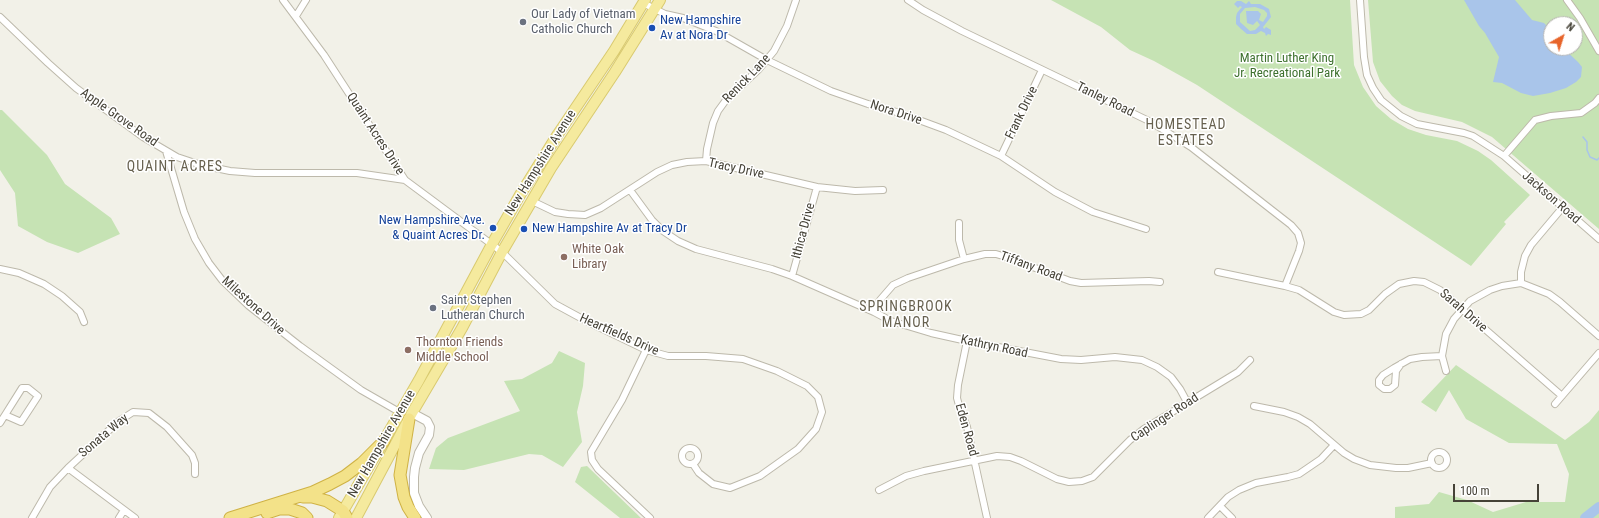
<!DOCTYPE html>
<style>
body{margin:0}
#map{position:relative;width:1599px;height:518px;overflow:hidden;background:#f2f1e8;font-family:"Roboto Condensed",sans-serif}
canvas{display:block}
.north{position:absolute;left:1543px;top:16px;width:40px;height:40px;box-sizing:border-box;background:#fff;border:1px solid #b5b3af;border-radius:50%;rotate:39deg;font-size:11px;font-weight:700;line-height:16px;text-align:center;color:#454237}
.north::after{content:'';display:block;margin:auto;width:14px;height:18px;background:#e7642a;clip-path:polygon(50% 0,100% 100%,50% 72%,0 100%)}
.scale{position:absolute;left:1453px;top:484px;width:86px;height:18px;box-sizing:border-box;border:2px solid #454237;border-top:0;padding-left:5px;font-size:12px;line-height:14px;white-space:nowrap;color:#454237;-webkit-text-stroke:3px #fff;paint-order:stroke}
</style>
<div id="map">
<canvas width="1599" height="518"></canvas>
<div class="north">N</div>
<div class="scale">100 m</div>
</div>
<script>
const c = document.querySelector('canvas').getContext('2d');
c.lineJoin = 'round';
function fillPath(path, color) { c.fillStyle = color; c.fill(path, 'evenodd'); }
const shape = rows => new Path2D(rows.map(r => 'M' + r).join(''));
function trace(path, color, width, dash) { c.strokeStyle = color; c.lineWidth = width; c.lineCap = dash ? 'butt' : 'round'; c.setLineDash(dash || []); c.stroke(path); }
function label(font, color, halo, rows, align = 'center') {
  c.font = font + ' "Roboto Condensed",sans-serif'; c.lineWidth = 3; c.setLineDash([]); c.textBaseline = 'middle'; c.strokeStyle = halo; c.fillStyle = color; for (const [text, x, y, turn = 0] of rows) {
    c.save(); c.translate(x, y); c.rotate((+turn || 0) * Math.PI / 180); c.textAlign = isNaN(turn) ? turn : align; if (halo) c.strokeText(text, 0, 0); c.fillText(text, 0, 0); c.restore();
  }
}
const green = shape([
 [1051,0,1350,0,1354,65,1363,87,1376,106,1391,119,1408,129,1426,135,1457,141,1478,151,1491,160,1530,195,1504,222,1506,224,1471,266,1197,85,1154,61,1130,50,1101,27],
 [1368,0,1599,0,1599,229,1492,137,1462,122,1415,111,1402,105,1392,96,1380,81,1373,62],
 [1551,24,1575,24,1575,48,1551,48],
 [0,110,2,110,47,155,65,184,111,218,120,234,78,253,47,242,18,226,15,193,0,170],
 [559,351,585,363,583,386,577,412,582,442,563,467,542,455,529,454,464,470,429,469,436,448,448,438,520,411,504,381,522,379,552,363],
 [1456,365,1565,440,1589,422,1599,410,1599,518,1395,518,1395,507,1429,504,1439,492,1467,500,1493,512,1526,502,1565,502,1569,474,1557,444,1509,443,1466,419,1449,390,1436,412,1421,402],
 [587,466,641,518,620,518,575,482,581,467]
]);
const water = shape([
 [1464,0,1515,0,1532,20,1544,23,1547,26,1551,36,1551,48,1563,48,1578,62,1582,67,1581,77,1576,82,1566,88,1550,93,1533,96,1521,93,1502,83,1493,82,1499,57,1485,33,1479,26],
 [1237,1,1241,1,1246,4,1249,1,1251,4,1260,4,1269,9,1271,17,1263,27,1264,29,1266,27,1271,30,1271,35,1268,34,1266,36,1265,33,1261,31,1256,34,1247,34,1240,28,1236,24,1236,17,1237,13,1242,7,1240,6,1238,8,1234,4],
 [1255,7,1264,10,1267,13,1267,16,1263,22,1259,20,1261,14,1258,11,1246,11,1247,23,1253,25,1257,21,1260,25,1255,30,1250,31,1240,22,1240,14,1245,8]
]);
const stream = shape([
 [1583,137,1587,142,1587,150,1590,157,1597,160,1599,158]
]);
const river = shape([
 [1585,518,1599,507]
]);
const minor = shape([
 [283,0,324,55,405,180,502,252,555,304,590,323,646,350,668,356,706,356,743,359,777,371,807,386,818,397,822,412,816,429,798,449,760,476,730,488,713,484,699,473,693,464],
 [908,0,923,10,962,31,1151,122,1191,147,1291,225,1298,233,1301,243,1299,251,1285,286],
 [1360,0,1364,57,1367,75,1373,88,1381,100,1401,116,1417,124,1464,133,1473,136,1504,156,1599,239],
 [1567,0,1580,18,1599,51],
 [643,3,665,14,683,18,716,31,767,60,831,91,868,104,900,113,946,130,1001,156,1055,192,1093,212,1146,229],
 [296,16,306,0],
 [0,17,48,63,76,88,143,137,177,157,201,165,230,171,255,173,357,173,405,180],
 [166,151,184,212,195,239,209,263,222,280,249,306,300,346,361,390,401,413],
 [1001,156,1042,70],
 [1504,156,1535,120,1551,116,1581,113,1595,103,1599,98],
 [706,161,707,149,713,123,718,111,726,100,759,69,774,51,787,26,796,0],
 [630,190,652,220,663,231,678,241,696,249,772,269,792,276,874,312,891,321,931,333,967,341,1061,359,1081,360,1115,357,1142,360,1157,367,1171,377,1180,389,1187,402],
 [532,201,555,212,568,214,585,215,601,208,657,172,672,165,687,162,706,161,817,187,855,191,883,190],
 [959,223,959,240,964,259],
 [0,269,19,273,44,284,62,296,80,312,84,322],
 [1218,272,1285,286,1299,290,1334,312,1344,315,1361,314,1369,310,1385,294,1399,284,1414,281,1424,282,1440,290,1562,396],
 [792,276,817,187],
 [1521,283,1521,272,1525,256,1531,245,1563,207],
 [874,312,880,300,893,285,908,278,964,259,985,254,996,254,1006,257,1070,281,1081,283,1149,281,1160,282],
 [967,341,958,385,957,398,960,409,967,427,987,518],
 [646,350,622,400,591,452,592,460,598,469,650,518],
 [1401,364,1396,371,1395,385,1390,389,1384,389,1379,385,1379,380,1383,375,1394,368,1410,359,1422,357,1442,356],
 [1446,371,1442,356,1446,334,1454,319,1470,301,1490,290,1502,286,1521,283,1549,294,1560,302,1599,336],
 [1555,404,1599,353],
 [1254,406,1284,412,1298,417,1310,424,1344,453,1354,459,1370,465,1396,468,1408,468,1432,463],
 [0,423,5,415,22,388,28,388,38,396,21,422,5,415],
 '682 456a8 8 0 1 1 16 0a8 8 0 1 1-16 0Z',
 '1431 460a8 8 0 1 1 16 0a8 8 0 1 1-16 0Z',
 [68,468,135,518],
 [879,490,906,476,924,471,997,456,1010,457,1021,461,1057,479,1069,482,1082,481,1093,477,1130,440,1144,429,1238,372,1250,360],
 [1220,506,1232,518],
 [32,518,50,487,68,468,119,421,133,412,149,413,167,427,192,455,195,463,195,474],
 [119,518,124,510],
 [1208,518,1228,497,1239,490,1256,483,1288,477,1299,474,1321,459,1334,445]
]);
const tertiary = shape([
 [412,413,427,421,430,427,429,435,419,453,415,468,414,477,414,493,419,506,427,518]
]);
const primary = shape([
 [339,518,419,380,492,244,520,195,558,134,614,51,645,0],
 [356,518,412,413,462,328,502,252,551,168,615,72,660,0]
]);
const trunk = shape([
 [409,419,400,475,404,497,408,507,415,518],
 [303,497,312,497,327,501,343,511,347,518],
 [267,513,279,509,290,509,302,513,307,518],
 [230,518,313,492,330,484,345,476,362,463,384,441]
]);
const markers = [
 [523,22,4,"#6b7280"],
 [652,28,4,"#1a4fb4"],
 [493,228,4,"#1a4fb4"],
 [524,229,4,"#1a4fb4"],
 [564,257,4,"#8d6e63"],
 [433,308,4,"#6b7280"],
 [408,350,4,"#8d6e63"]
];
const worshipNames = [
 ["Our Lady of Vietnam",531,15],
 ["Catholic Church",531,30],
 ["Saint Stephen",441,301],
 ["Lutheran Church",441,316]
];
const transitNames = [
 ["New Hampshire",660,21],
 ["Av at Nora Dr",660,36],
 ["New Hampshire Ave.",485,221,"right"],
 ["& Quaint Acres Dr.",485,236,"right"],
 ["New Hampshire Av at Tracy Dr",532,229]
];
const parkNames = [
 ["Martin Luther King",1287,59],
 ["Jr. Recreational Park",1287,74]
];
const streetNames = [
 ["Renick Lane",747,79,-46],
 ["Tanley Road",1105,100,26],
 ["Nora Drive",896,113,18],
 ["Frank Drive",1022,113,-64],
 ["Apple Grove Road",119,118,35],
 ["Quaint Acres Drive",375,134,57],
 ["New Hampshire Avenue",541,163,-58],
 ["Tracy Drive",736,169,12],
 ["Jackson Road",1551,198,41],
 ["Ithica Drive",804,231,-75],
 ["Tiffany Road",1031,267,20],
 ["Milestone Drive",253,306,42],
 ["Sarah Drive",1463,311,41],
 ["Heartfields Drive",619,335,24],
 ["Kathryn Road",994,347,12],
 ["Caplinger Road",1165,418,-33],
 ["Eden Road",966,430,74],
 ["Sonata Way",104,436,-40],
 ["New Hampshire Avenue",382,444,-60]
];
const educationNames = [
 ["White Oak",572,250],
 ["Library",572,265],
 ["Thornton Friends",416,343],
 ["Middle School",416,358]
];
const neighbourhoodNames = [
 ["HOMESTEAD",1186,125],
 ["ESTATES",1186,141],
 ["QUAINT ACRES",175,167],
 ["SPRINGBROOK",906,307],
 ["MANOR",906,323]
];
fillPath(green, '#c6e3b4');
fillPath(water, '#a9c5ea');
trace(stream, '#a9c5ea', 1.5);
trace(river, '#a9c5ea', 10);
trace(minor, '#bdb9ab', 8);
trace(tertiary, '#bdb9ab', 10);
trace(primary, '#d9ca6f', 12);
trace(trunk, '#cfb245', 13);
trace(minor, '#fff', 6);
trace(tertiary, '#fff', 8);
trace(primary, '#f5ea9e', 10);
trace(trunk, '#f3e289', 11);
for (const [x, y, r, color] of markers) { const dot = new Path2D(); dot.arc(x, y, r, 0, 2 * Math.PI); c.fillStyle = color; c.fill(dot); trace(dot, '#fff', 1.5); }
label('13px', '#5b616d', '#fff', worshipNames, 'left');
label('13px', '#164399', '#fff', transitNames, 'left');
label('13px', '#3e712f', '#fff', parkNames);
label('13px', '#454237', '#fff', streetNames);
label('13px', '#785e54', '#fff', educationNames, 'left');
c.letterSpacing = '1px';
label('14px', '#67614f', '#fff', neighbourhoodNames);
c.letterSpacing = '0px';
</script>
